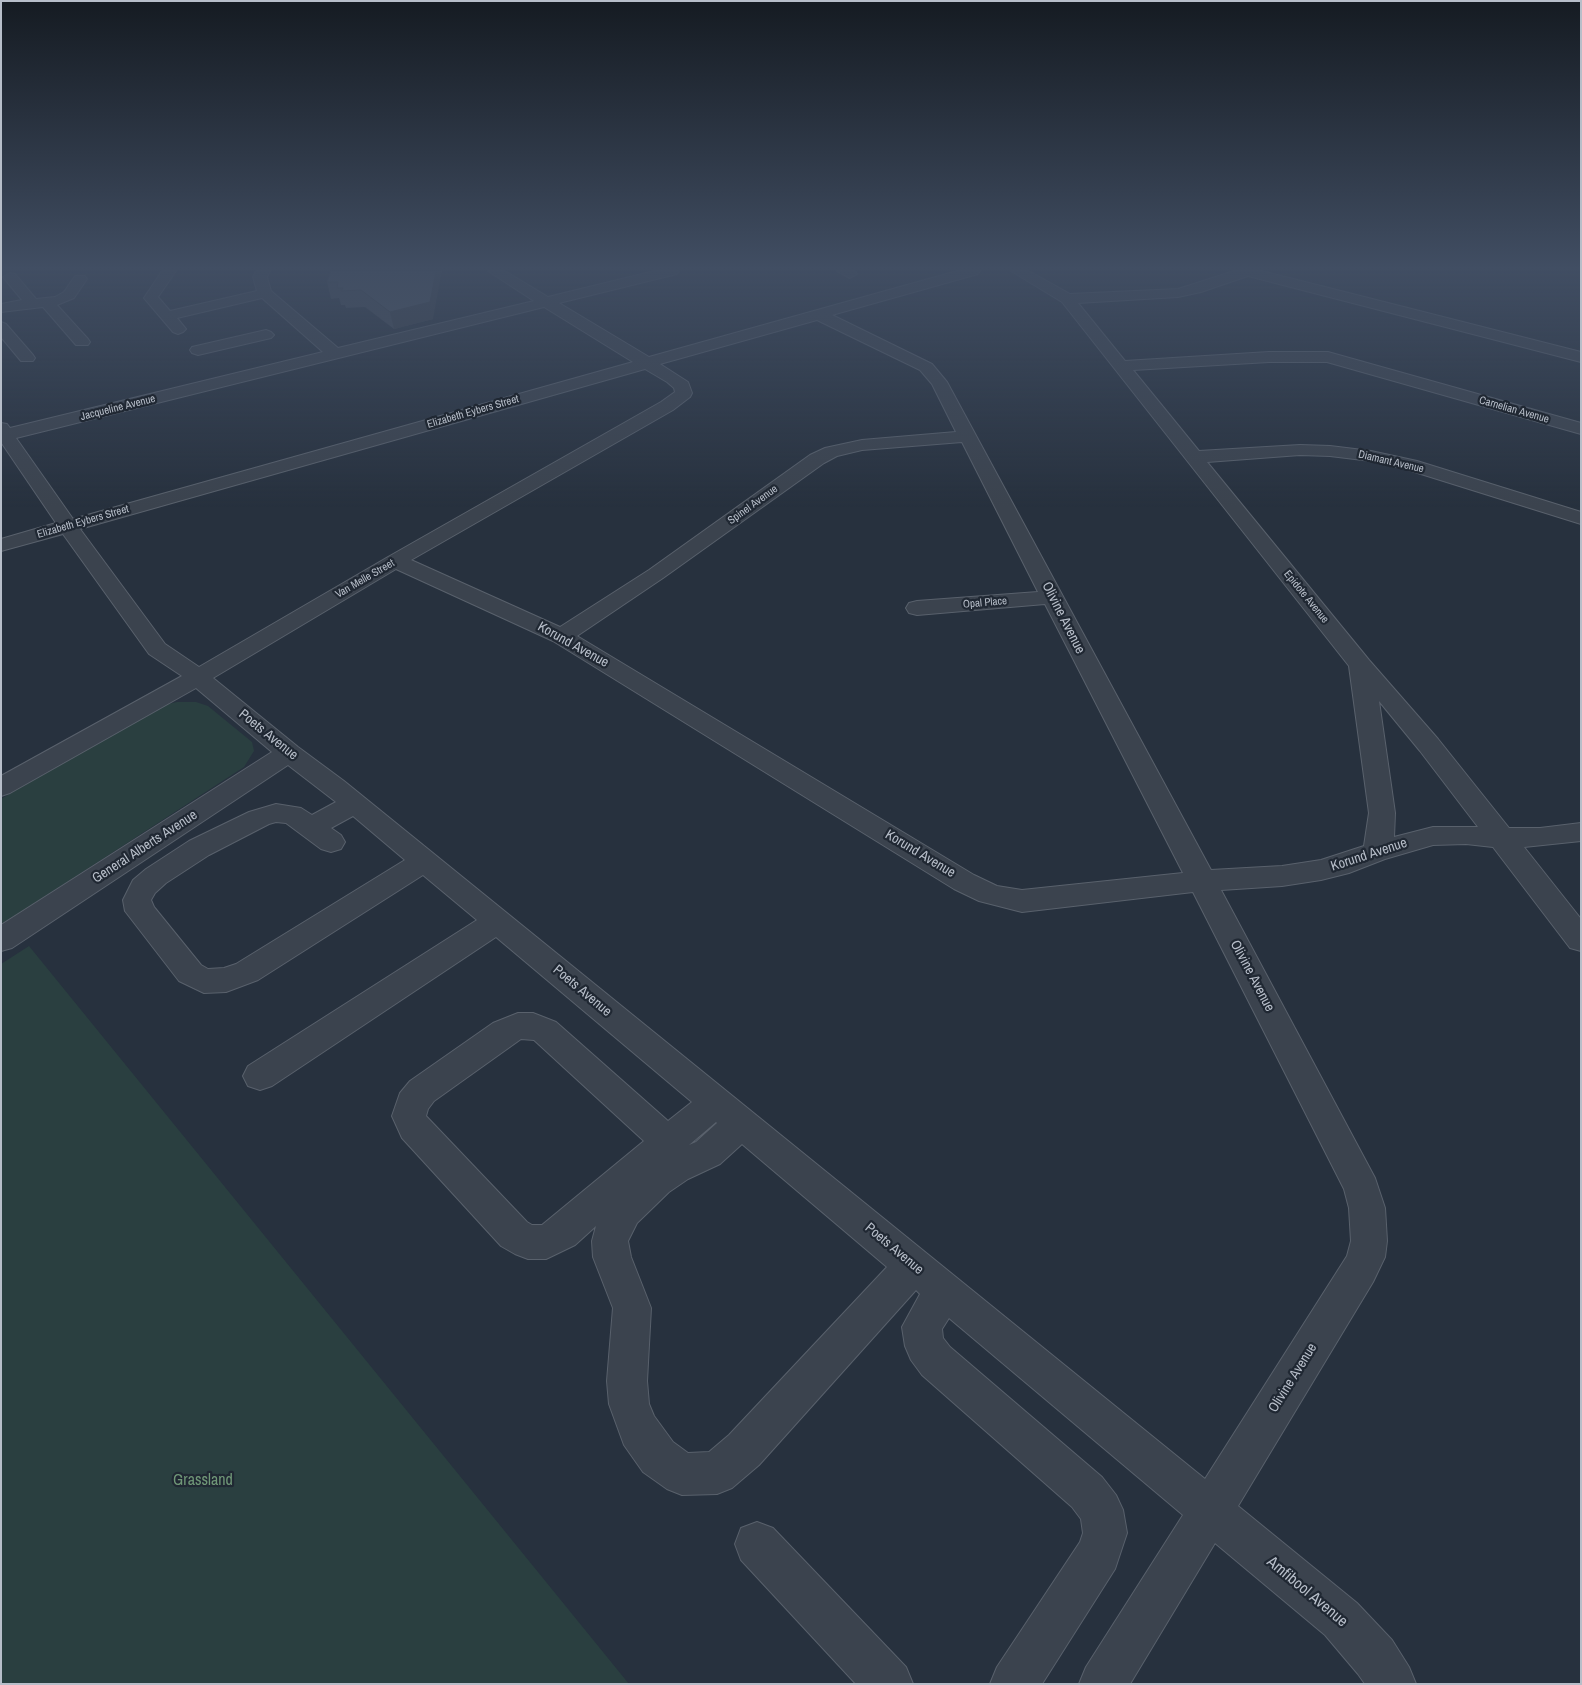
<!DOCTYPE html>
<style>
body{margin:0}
#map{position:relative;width:1582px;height:1685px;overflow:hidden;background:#27313e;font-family:"Archivo Narrow",sans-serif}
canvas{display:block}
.frame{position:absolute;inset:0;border:2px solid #b7bec9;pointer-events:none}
</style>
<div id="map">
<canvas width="1582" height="1685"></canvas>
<div class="frame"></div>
</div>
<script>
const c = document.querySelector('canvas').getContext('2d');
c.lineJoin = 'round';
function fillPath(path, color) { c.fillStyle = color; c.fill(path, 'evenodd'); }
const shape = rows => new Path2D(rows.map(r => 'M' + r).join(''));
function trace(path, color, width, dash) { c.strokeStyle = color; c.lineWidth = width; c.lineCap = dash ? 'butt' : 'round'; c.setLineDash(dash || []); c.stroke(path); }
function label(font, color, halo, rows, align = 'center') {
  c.font = font + ' "Archivo Narrow",sans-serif'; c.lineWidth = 4.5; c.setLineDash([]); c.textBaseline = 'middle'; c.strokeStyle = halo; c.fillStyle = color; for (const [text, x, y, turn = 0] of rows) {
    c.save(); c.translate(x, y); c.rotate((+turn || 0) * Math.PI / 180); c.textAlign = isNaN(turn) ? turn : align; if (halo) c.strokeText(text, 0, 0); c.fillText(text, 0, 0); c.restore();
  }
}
const green = shape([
 [177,702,196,702,208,706,252,742,254,751,244,767,1,925,1,799,164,705],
 [29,946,629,1684,1,1684,1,964]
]);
const minor = shape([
 [162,271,176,271,158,297,170,311,257,291,253,277,256,271,270,271,267,277,271,291,338,348,534,301,488,271,505,271,548,297,654,271,679,271,677,274,559,303,649,357,957,271,980,271,978,274,832,315,932,364,947,382,1211,870,1282,866,1321,860,1364,846,1369,813,1349,666,1062,302,1011,271,1029,271,1070,294,1178,289,1234,271,1262,271,1581,352,1581,362,1248,276,1201,292,1178,297,1078,303,1125,361,1269,352,1328,352,1581,423,1581,434,1327,362,1269,362,1133,370,1199,451,1300,445,1330,446,1371,451,1417,461,1581,512,1581,524,1405,469,1371,461,1330,456,1300,455,1207,462,1369,660,1438,739,1509,828,1540,828,1581,823,1581,841,1524,847,1581,919,1581,951,1570,948,1493,847,1466,844,1433,845,1385,859,1349,873,1321,880,1282,886,1221,890,1375,1178,1385,1208,1387,1241,1385,1257,1373,1282,1238,1506,1357,1603,1392,1640,1409,1667,1416,1684,1365,1684,1358,1674,1325,1635,1215,1543,1130,1684,1079,1684,1086,1667,1183,1515,949,1318,942,1329,943,1338,950,1347,1102,1477,1116,1495,1123,1510,1127,1533,1115,1569,1042,1684,990,1684,997,1667,1080,1542,1083,1533,1081,1519,1072,1507,922,1375,911,1360,905,1346,902,1327,920,1294,916,1290,759,1465,732,1488,717,1494,682,1495,667,1489,643,1472,624,1445,609,1404,607,1381,613,1308,593,1257,592,1241,596,1226,575,1245,546,1259,528,1259,515,1254,501,1246,402,1138,392,1116,400,1093,410,1081,493,1023,518,1013,533,1013,556,1022,668,1121,692,1102,496,937,272,1086,260,1090,248,1086,243,1076,248,1066,477,920,423,875,258,980,226,992,204,993,179,981,125,911,123,900,133,880,146,869,189,841,249,812,276,804,301,808,312,815,336,802,288,765,12,948,1,951,1,925,272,752,196,688,10,793,1,796,1,776,182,676,149,654,63,534,1,551,1,539,56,523,1,442,1,423,7,424,10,428,323,352,262,298,177,318,186,329,183,332,178,334,173,332,144,298,162,271],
 [544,307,633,362,73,519,16,438,544,307],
 [817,320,920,370,932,384,956,432,862,440,825,448,810,455,649,570,560,627,411,560,673,410,690,397,692,393,688,382,660,364,817,320],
 [645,369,667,382,674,388,675,392,661,402,388,557,199,667,165,644,80,529,645,369],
 [962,442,1038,592,917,601,909,603,906,608,909,613,917,615,1045,604,1183,873,1022,890,997,886,974,875,577,636,663,578,824,463,837,456,862,450,962,442],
 [396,569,553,641,954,889,979,901,1022,912,1193,892,1344,1189,1349,1208,1351,1241,1347,1256,1205,1479,344,781,298,747,213,678,396,569],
 [1379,701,1420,751,1478,827,1433,827,1394,837,1395,813,1379,701],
 [353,816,405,860,236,964,224,968,208,969,201,965,154,907,151,900,155,893,166,883,209,855,269,824,276,822,286,823,321,849,331,852,341,849,345,842,341,835,331,828,353,816],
 [521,1039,534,1040,644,1141,542,1225,532,1225,527,1222,426,1116,428,1109,434,1101,521,1039],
 [716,1122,717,1123,696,1142,689,1145,716,1122],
 [742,1144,887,1267,729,1435,709,1452,688,1453,673,1442,654,1416,649,1404,647,1381,651,1308,631,1257,628,1241,637,1223,669,1192,688,1179,720,1164,742,1144],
 [837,271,855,271,857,274,850,278,837,271],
 [10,273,15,274,36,299,55,297,64,292,75,276,85,276,87,279,74,298,57,305,88,339,90,342,88,345,76,345,43,307,1,312,1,304,22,300,3,277,10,273],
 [1,322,6,324,33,355,35,358,33,361,21,361,1,337,1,322],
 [266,330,271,332,274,335,271,338,198,355,192,353,190,350,192,347,266,330],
 [757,1522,773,1528,906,1667,913,1684,856,1684,741,1560,735,1544,741,1528,757,1522]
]);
const wall = shape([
 [331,271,433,319,394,329,365,307,346,308,345,305,341,305,339,298,331,299,327,282]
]);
const shadedWall = shape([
 [436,271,442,271,433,319,394,329,390,312]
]);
const building = shape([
 [331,271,436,271,430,302,390,312,361,290,341,291,343,288,337,288,338,282,327,282,331,271]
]);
const farStreetnames = [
 ["Jacqueline Avenue",118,408,-14],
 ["Carnelian Avenue",1514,410,16],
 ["Elizabeth Eybers Street",473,412,-16],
 ["Diamant Avenue",1391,462,13],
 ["Spinel Avenue",753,505,-36],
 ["Elizabeth Eybers Street",83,522,-16],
 ["Van Melle Street",365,579,-30],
 ["Epidote Avenue",1306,597,51],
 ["Opal Place",985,603,-5]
];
const streetNames = [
 ["Olivine Avenue",1063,618,63],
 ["Korund Avenue",573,645,29],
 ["Poets Avenue",268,735,39],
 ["General Alberts Avenue",145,847,-33],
 ["Korund Avenue",920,854,31],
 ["Korund Avenue",1369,855,-18],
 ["Olivine Avenue",1252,976,62],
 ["Poets Avenue",582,991,40],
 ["Poets Avenue",894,1249,40],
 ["Olivine Avenue",1293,1378,-58]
];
const nearParknames = [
 ["Grassland",203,1481]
];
const nearStreetnames = [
 ["Amfibool Avenue",1307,1592,40]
];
fillPath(green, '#2a3f40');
trace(minor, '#59616c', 2);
fillPath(minor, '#3b434e');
fillPath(wall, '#454d59');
fillPath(shadedWall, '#383f49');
fillPath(building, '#505a68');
trace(building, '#383f49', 1);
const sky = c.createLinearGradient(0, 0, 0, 507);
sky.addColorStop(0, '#151b22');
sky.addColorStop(0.53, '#414e63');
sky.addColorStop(1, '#414e6300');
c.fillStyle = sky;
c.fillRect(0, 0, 1582, 507);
label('11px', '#b7bec9', '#202833', farStreetnames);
label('14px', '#b7bec9', '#202833', streetNames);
label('16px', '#709878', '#202833', nearParknames);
label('16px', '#b7bec9', '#202833', nearStreetnames);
</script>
